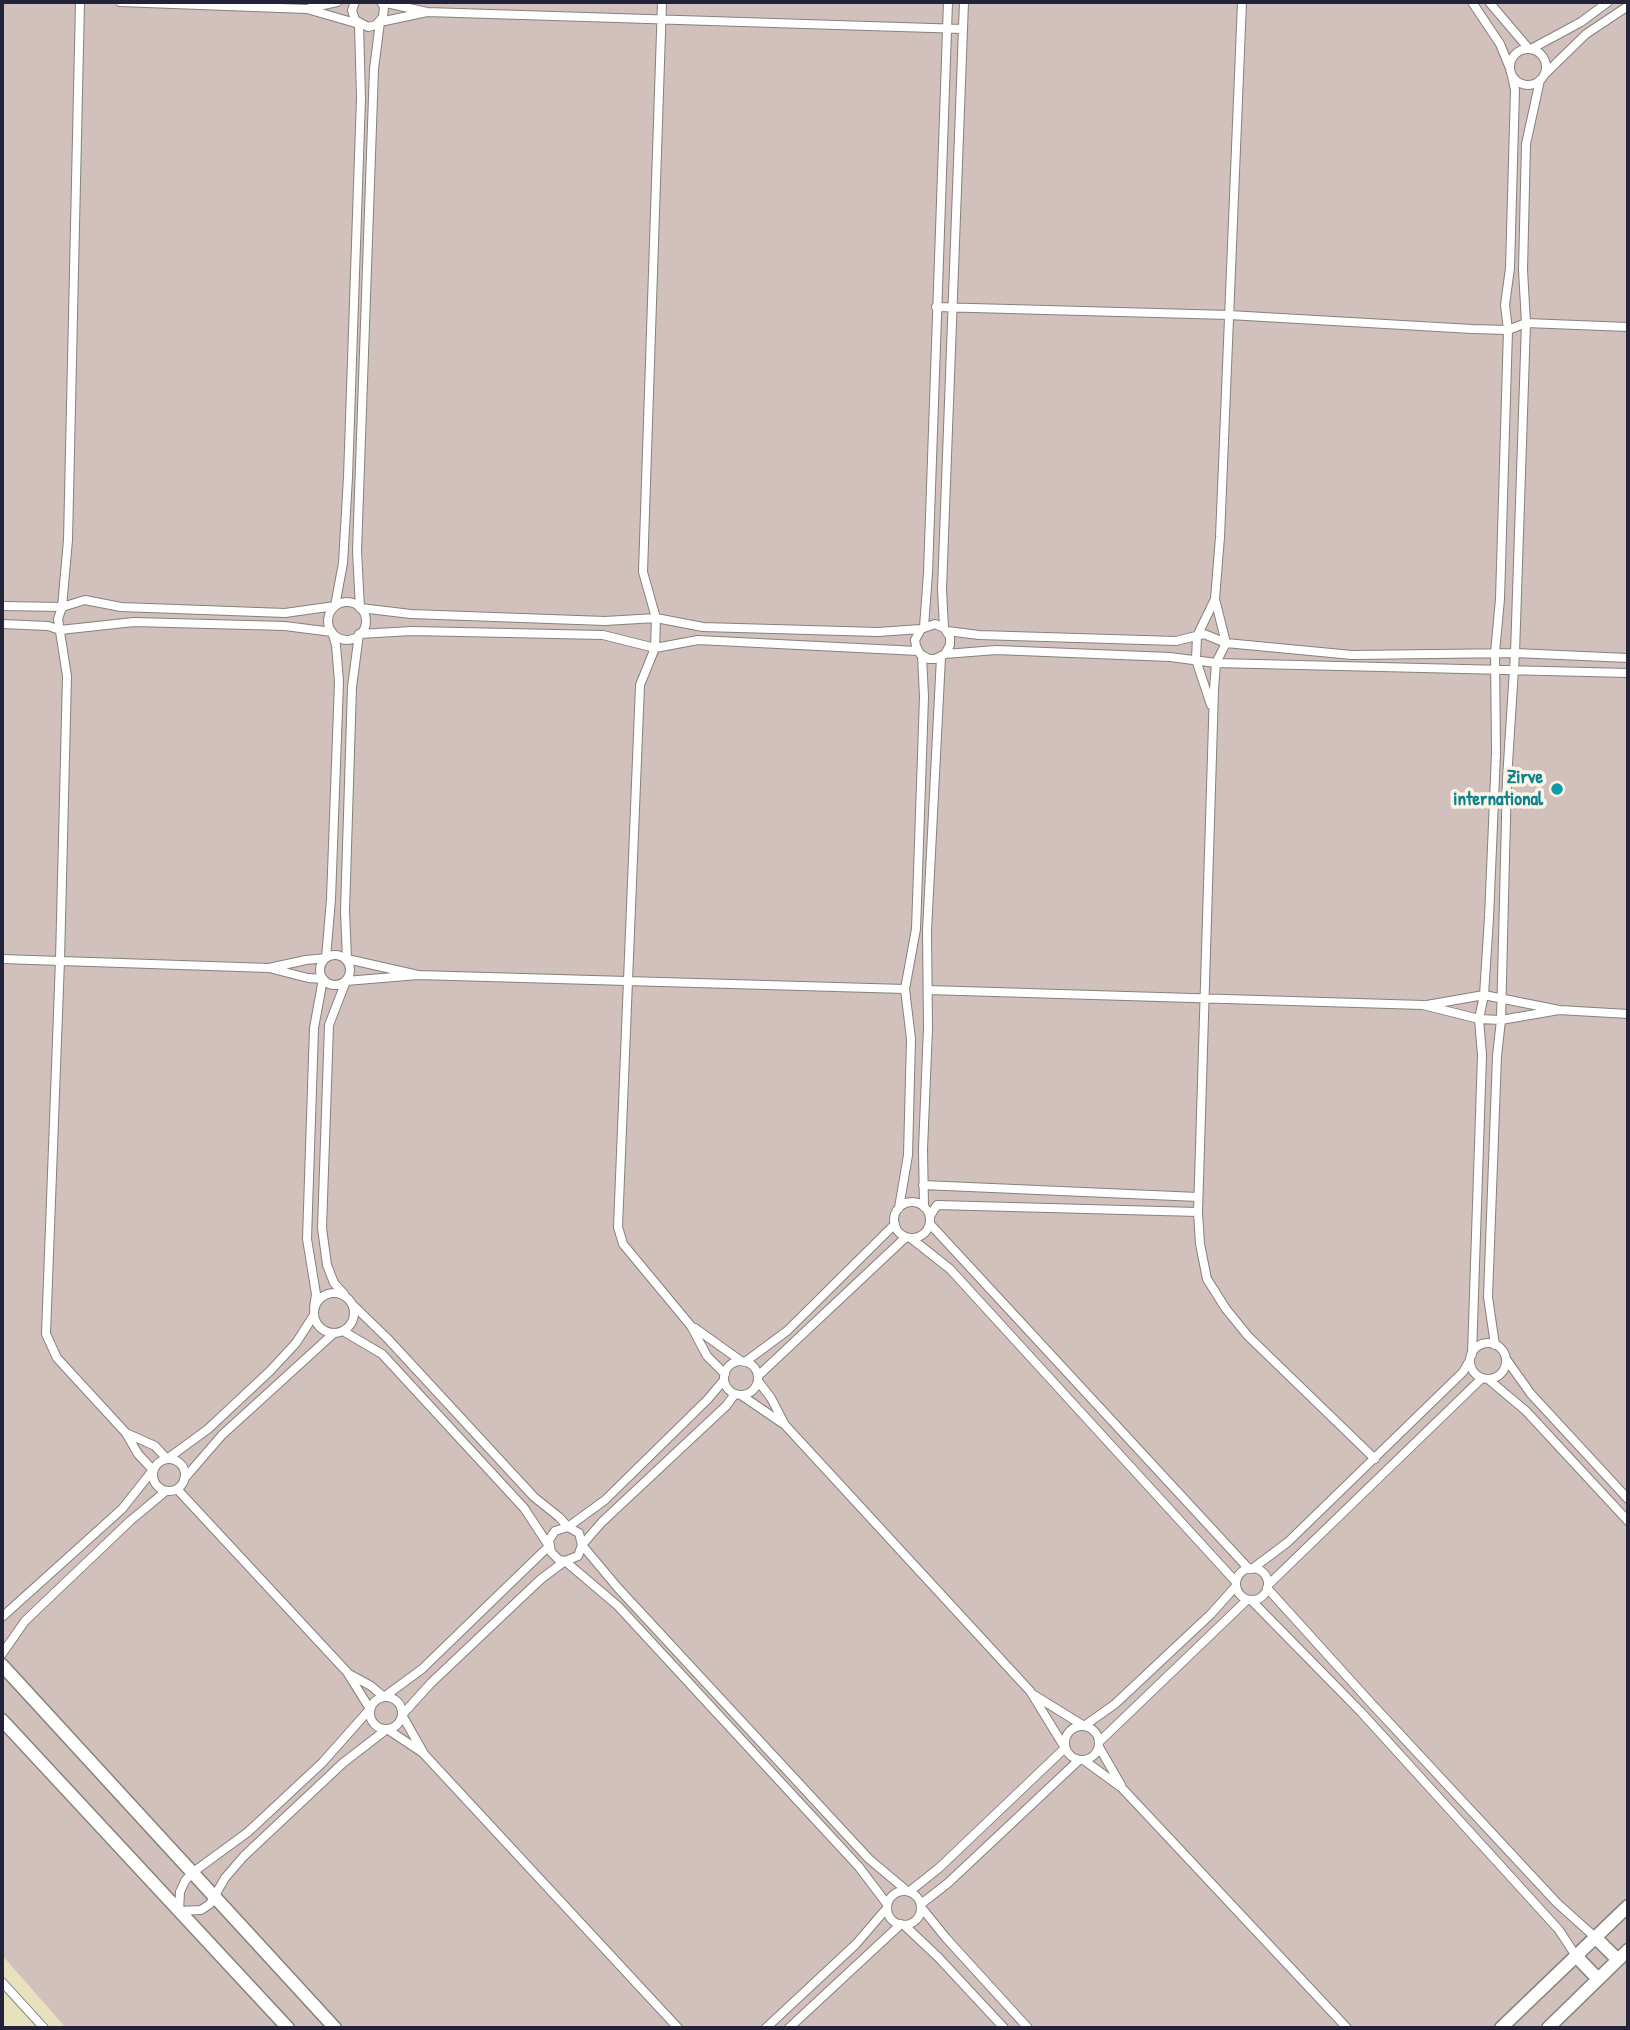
<!DOCTYPE html>
<style>
body{margin:0}
#map{position:relative;width:1630px;height:2030px;overflow:hidden;background:#e8e1be;font-family:"Patrick Hand",sans-serif}
canvas{display:block}
.frame{position:absolute;inset:0;border:4px solid #22223b;pointer-events:none}
</style>
<div id="map">
<canvas width="1630" height="2030"></canvas>
<div class="frame"></div>
</div>
<script>
const c = document.querySelector('canvas').getContext('2d');
c.lineJoin = 'round';
function fillPath(path, color) { c.fillStyle = color; c.fill(path, 'evenodd'); }
const shape = rows => new Path2D(rows.map(r => 'M' + r).join(''));
function trace(path, color, width, dash) { c.strokeStyle = color; c.lineWidth = width; c.lineCap = dash ? 'butt' : 'round'; c.setLineDash(dash || []); c.stroke(path); }
function label(font, color, halo, rows, align = 'center') {
  c.font = font + ' "Patrick Hand",sans-serif'; c.lineWidth = 7; c.setLineDash([]); c.textBaseline = 'middle'; c.strokeStyle = halo; c.fillStyle = color; for (const [text, x, y, turn = 0] of rows) {
    c.save(); c.translate(x, y); c.rotate((+turn || 0) * Math.PI / 180); c.textAlign = isNaN(turn) ? turn : align; if (halo) c.strokeText(text, 0, 0); c.fillText(text, 0, 0); c.restore();
  }
}
const industrial = shape([
 [2,2,1628,2,1628,2028,66,2028,2,1955]
]);
const street = shape([
 [355,2,352,10,355,20,368,27,376,25,383,17,384,7,381,2],
 [382,2,427,12,963,29],
 [662,2,643,572,656,618,655,648,640,685,618,1227,623,1244,691,1326,707,1356,725,1374],
 [1242,2,1220,537,1215,599,1226,643,1216,663,1214,690,1198,1212,1200,1244,1207,1279,1226,1309,1248,1336,1375,1459],
 [1472,2,1500,44,1509,66],
 [1489,2,1529,49],
 [310,8,337,2],
 [427,12,380,22,374,69,357,551,360,608,411,614,605,621,656,618,703,627,878,632,921,629],
 [1531,49,1581,22,1608,2],
 '1510 67a18 18 0 1 1 36 0a18 18 0 1 1-36 0Z',
 [1544,75,1586,34,1628,6],
 [936,307,1229,315,1472,329,1508,330,1526,323,1628,327],
 '328 621a19 19 0 1 1 38 0a19 19 0 1 1-38 0Z',
 [2,606,62,607,85,600,121,607,285,613,335,606,343,563,348,477,361,98,359,24,307,9,120,2],
 [2,624,48,626,60,630,134,622,285,626,332,632,336,645,339,682,331,899,326,958,306,960,269,968],
 [924,627,928,573,948,2],
 [944,628,942,589,964,2],
 [947,631,979,635,1176,641,1204,634,1226,643,1352,655,1515,653,1628,658],
 [945,654,950,645,950,637,944,628,935,624,921,629,915,640,916,646,920,654,929,659,935,659,945,654,996,650,1170,657,1216,663,1628,673],
 [1211,705,1196,660,1197,636,1215,599],
 '320 970a15 15 0 1 1 30 0a15 15 0 1 1-30 0Z',
 [2,959,269,968,308,978,323,979,314,1028,307,1239,316,1294,314,1308],
 [418,975,347,959,345,911,352,687,359,634,412,631,603,635,655,648,698,640,918,651],
 [928,990,1423,1005,1479,1019,1501,1020,1559,1010],
 [1427,1005,1484,995,1559,1010,1628,1014],
 [923,1185,1198,1197],
 '894 1220a18 18 0 1 1 36 0a18 18 0 1 1-36 0Z',
 [924,1207,923,1149,928,1028,927,931,941,657],
 [899,1208,908,1155,911,1039,905,989,916,929,924,697,922,655],
 [930,1216,937,1205,1198,1212],
 [930,1224,1249,1569],
 [912,1239,950,1269,1236,1582],
 '314 1313a20 20 0 1 1 40 0a20 20 0 1 1-40 0Z',
 [344,1294,334,1283,327,1265,322,1228,329,1025,346,981,418,975,905,989],
 [354,1306,388,1339,534,1497,559,1517,568,1527,605,1500,708,1399,724,1380],
 [695,1328,741,1361],
 [343,1331,382,1354,524,1508,549,1546,422,1669,384,1697,371,1686,349,1674],
 '1470 1361a18 18 0 1 1 36 0a18 18 0 1 1-36 0Z',
 [1495,1345,1488,1297,1497,1056,1501,1020,1507,779,1515,653,1526,323,1523,270,1526,144,1540,80],
 [1472,1354,1482,1055,1479,1019,1484,995,1489,918,1496,753,1495,653,1500,599,1508,330,1505,305,1510,268,1515,90,1512,76],
 [1506,1359,1531,1394,1628,1499],
 '724 1378a17 17 0 1 1 34 0a17 17 0 1 1-34 0Z',
 [745,1362,787,1331,895,1224],
 [758,1376,906,1237],
 [1488,1379,1526,1411,1628,1521],
 [758,1381,771,1398,785,1425,1030,1691,1065,1748,939,1868,910,1891],
 [735,1394,726,1406,602,1522,582,1545,578,1556,565,1561,559,1560,551,1552,549,1540,555,1531,568,1527,579,1533,582,1545,618,1588,869,1859,906,1890],
 [741,1395,782,1423],
 [126,1433,155,1446,167,1459,208,1429,270,1371,296,1343,314,1315],
 '153 1475a16 16 0 1 1 32 0a16 16 0 1 1-32 0Z',
 [184,1479,222,1435,334,1333],
 [177,1489,347,1672,370,1709,322,1763,248,1832,192,1873,185,1881,180,1892,179,1911,201,1910,210,1904,225,1878,244,1856,343,1763,387,1729,423,1753,678,2028],
 '1236 1584a16 16 0 1 1 32 0a16 16 0 1 1-32 0Z',
 [1252,1569,1288,1542,1463,1372,1470,1360],
 [1268,1585,1482,1378],
 [1267,1588,1371,1703,1557,1903,1596,1938],
 [1251,1600,1361,1712,1559,1930,1576,1956],
 [2,1617,122,1509,153,1470,138,1454,126,1433,57,1358,46,1334,60,960,67,676,58,619,62,607,68,540,80,2],
 [2,1654,25,1621,130,1521,166,1491],
 [1034,1695,1084,1726,1115,1704,1211,1614,1236,1586],
 '370 1713a16 16 0 1 1 32 0a16 16 0 1 1-32 0Z',
 '1065 1743a17 17 0 1 1 34 0a17 17 0 1 1-34 0Z',
 [1099,1742,1247,1600],
 [1099,1747,1121,1785],
 [423,1752,402,1715,431,1683,541,1579,565,1561,618,1606,859,1867,887,1904],
 [1085,1761,1122,1788,1347,2028],
 '887 1908a17 17 0 1 1 34 0a17 17 0 1 1-34 0Z',
 [921,1904,948,1883,1079,1760],
 [921,1907,946,1938,1028,2028],
 [904,1925,938,1957,1004,2028],
 [2,1982,44,2028],
 [766,2028,856,1944,887,1908],
 [789,2028,901,1924]
]);
const secondary = shape([
 [2,1665,335,2028],
 [2,1720,288,2028],
 [1596,1938,1618,1960],
 [1576,1956,1598,1979],
 [1501,2028,1628,1906],
 [1548,2028,1628,1950]
]);
const markers = [
 [1557,789,7,"#0f9aa8"]
];
const cultureNames = [
 ["Zirve",1543,778],
 ["international",1543,800]
];
fillPath(industrial, '#d1c0bc');
trace(street, '#85827c', 10);
trace(secondary, '#85827c', 15);
trace(street, '#fff', 8);
trace(secondary, '#fff', 12);
for (const [x, y, r, color] of markers) { const dot = new Path2D(); dot.arc(x, y, r, 0, 2 * Math.PI); c.fillStyle = color; c.fill(dot); trace(dot, '#fcf5e5', 2.5); }
label('bold 19px', '#0d838f', '#fcf5e5', cultureNames, 'right');
</script>
